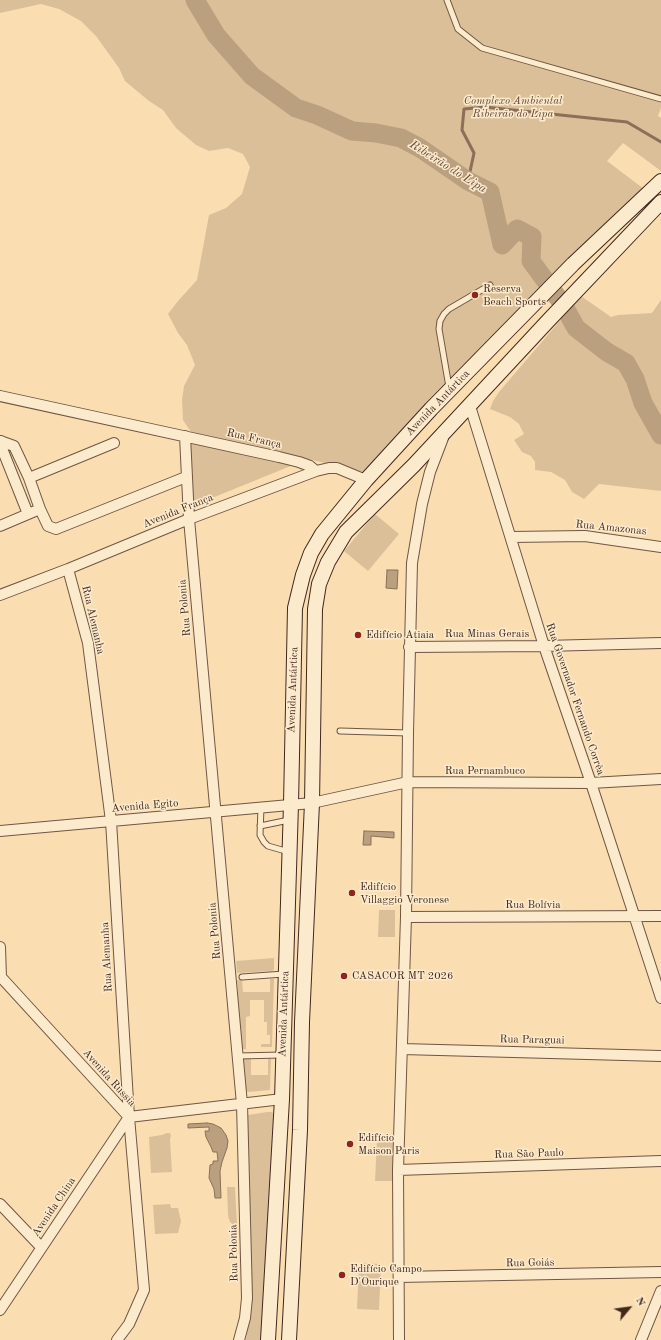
<!DOCTYPE html>
<meta charset="utf-8">
<style>
body{margin:0}
#map{position:relative;width:661px;height:1340px;overflow:hidden;background:#fadeb2;font-family:"Old Standard TT",serif}
canvas{display:block}
.north{position:absolute;left:609px;top:1288px;width:40px;height:40px;-webkit-text-stroke:3px #fceacd;paint-order:stroke;rotate:61deg;font-size:11px;font-weight:700;line-height:16px;text-align:center;color:#41281d}
.north::after{content:'';display:block;margin:auto;width:14px;height:18px;background:#41281d;clip-path:polygon(50% 0,100% 100%,50% 72%,0 100%)}
</style>
<div id="map">
<canvas width="661" height="1340"></canvas>
<div class="north">N</div>
</div>
<script>
const c = document.querySelector('canvas').getContext('2d');
c.lineJoin = 'round';
function fillPath(path, color) { c.fillStyle = color; c.fill(path, 'evenodd'); }
const shape = rows => new Path2D(rows.map(r => 'M' + r).join(''));
function trace(path, color, width, dash) { c.strokeStyle = color; c.lineWidth = width; c.lineCap = dash ? 'butt' : 'round'; c.setLineDash(dash || []); c.stroke(path); }
function label(font, color, halo, rows, align = 'center') {
  c.font = font + ' "Old Standard TT",serif'; c.lineWidth = 3; c.setLineDash([]); c.textBaseline = 'middle'; c.strokeStyle = halo; c.fillStyle = color; for (const [text, x, y, turn = 0] of rows) {
    c.save(); c.translate(x, y); c.rotate((+turn || 0) * Math.PI / 180); c.textAlign = isNaN(turn) ? turn : align; if (halo) c.strokeText(text, 0, 0); c.fillText(text, 0, 0); c.restore();
  }
}
const green = shape([
 [0,0,661,0,661,108,658,116,661,118,661,171,623,143,607,161,644,189,436,393,364,472,191,432,183,420,182,400,184,386,195,365,187,345,178,333,168,314,178,301,197,280,209,215,226,208,242,194,250,167,243,154,228,148,209,151,196,145,176,128,163,110,149,101,125,81,119,68,96,36,81,21,59,9,41,4,0,13],
 [581,296,611,317,618,315,652,313,661,300,661,491,599,484,584,499,572,492,565,480,551,472,535,470,535,462,531,456,522,452,514,440,524,434,519,424,510,417,490,409,493,401,499,392],
 [195,441,293,465,195,505,191,501,189,443],
 [375,514,399,534,368,571,344,551],
 [379,910,395,910,395,937,378,937],
 [274,958,274,970,271,971,237,973,236,961],
 [270,979,274,979,272,1047,261,1047,261,1044,270,1044,270,1035,267,1035,267,1022,264,1022,264,1000,250,1000,250,1016,246,1017,246,1049,241,1049,237,980,242,980,243,992,270,992],
 [243,1059,251,1059,251,1075,268,1075,268,1059,271,1059,270,1090,249,1092,246,1091],
 [267,1112,272,1112,274,1114,264,1340,246,1340,248,1321,246,1119,248,1115],
 [167,1133,170,1133,171,1136,170,1139,172,1172,151,1173,149,1137,162,1135],
 [377,1140,393,1140,392,1181,375,1181],
 [227,1187,235,1187,237,1226,236,1227,230,1222,228,1216],
 [170,1204,171,1208,178,1208,180,1217,181,1221,178,1233,155,1234,153,1205],
 [359,1263,381,1264,379,1310,357,1309]
]);
const water = shape([
 [387,570,398,570,397,589,386,588,387,570],
 [364,831,394,832,394,838,371,836,371,845,363,845,364,831],
 [207,1123,213,1124,221,1128,226,1135,228,1141,227,1148,222,1162,220,1171,221,1198,215,1198,214,1189,209,1178,210,1165,213,1164,213,1161,218,1161,217,1152,213,1152,211,1147,206,1137,205,1131,209,1131,209,1127,188,1128,188,1124,207,1123]
]);
const stream = shape([
 [468,181,474,153,462,130,464,109,485,107,627,122,661,142]
]);
const river = shape([
 [195,0,216,35,252,76,296,108,317,115,352,131,376,133,401,138,420,148,468,181,490,192,502,245,517,229,532,237,531,261,564,306,576,328,607,352,626,363,635,379,643,403,661,435]
]);
const service = shape([
 [447,0,458,29,482,48,661,99],
 [449,387,439,329,440,321,444,314,449,309,490,285],
 [340,731,408,733],
 [261,807,260,835,264,842,268,846,289,852],
 [260,826,289,820],
 [242,977,284,974],
 [238,1056,282,1055]
]);
const minor = shape([
 [0,396,279,457,299,462,310,466,316,471],
 [470,406,544,646,591,783,661,998],
 [185,436,189,519,242,1104,247,1298,245,1318,239,1340],
 [0,441,14,446,29,478,40,509],
 [1,441,3,451,28,514],
 [29,478,114,443],
 [0,526,40,509,48,526,56,529,186,477],
 [511,537,585,536,661,547],
 [68,569,88,643,111,821,129,1117,144,1290,129,1324,117,1340],
 [0,595,68,569,189,519,316,471,329,468,337,468,366,480],
 [409,647,544,646,661,643],
 [0,831,312,803,408,782,591,783,661,779],
 [406,917,661,916],
 [0,947,1,978],
 [0,976,129,1117,282,1099],
 [402,1049,661,1056],
 [398,1170,661,1161],
 [0,1204,41,1247],
 [399,1277,661,1272],
 [0,1310,129,1117],
 [399,1340,398,1170,406,917,408,733,412,563,422,504,430,472,443,438],
 [641,1340,661,1291]
]);
const secondary = shape([
 [268,1340,282,1099,291,804,295,608,303,575,311,553,322,534,366,480,431,409,532,306,573,264,661,181],
 [289,1340,300,1130,302,1022,312,803,315,609,319,584,328,562,346,532,414,465,547,322,661,202]
]);
const markers = [
 [475,295,4,"#8f2418"],
 [358,635,4,"#8f2418"],
 [352,893,4,"#8f2418"],
 [344,976,4,"#8f2418"],
 [350,1144,4,"#8f2418"],
 [342,1275,4,"#8f2418"]
];
const parkNames = [
 ["Complexo Ambiental",513,101],
 ["Ribeirão do Lipa",513,114]
];
const poiNames = [
 ["Reserva",483,289],
 ["Beach Sports",483,302],
 ["Edifício Atiaia",366,635],
 ["Edifício",360,887],
 ["Villaggio Veronese",360,900],
 ["CASACOR MT 2026",352,976],
 ["Edifício",358,1138],
 ["Maison Paris",358,1151],
 ["Edifício Campo",350,1269],
 ["D'Ourique",350,1282]
];
const streetNames = [
 ["Avenida Antártica",438,403,-46],
 ["Rua França",254,439,13],
 ["Avenida França",178,511,-22],
 ["Rua Amazonas",611,528,6],
 ["Rua Polonia",185,608,-95],
 ["Rua Alemanha",93,620,77],
 ["Rua Minas Gerais",487,634],
 ["Avenida Antártica",293,690,-88],
 ["Rua Governador Fernando Corrêa",575,699,71],
 ["Rua Pernambuco",485,771],
 ["Avenida Egito",145,806,-5],
 ["Rua Bolívia",533,905],
 ["Rua Polonia",215,931,-95],
 ["Rua Alemanha",107,957,-93],
 ["Avenida Antártica",284,1014,-88],
 ["Rua Paraguai",532,1040,1],
 ["Avenida Russia",109,1078,48],
 ["Rua São Paulo",529,1154,-2],
 ["Avenida China",54,1207,-56],
 ["Rua Polonia",234,1253,-91],
 ["Rua Goiás",530,1263,-1]
];
const waterNames = [
 ["Ribeirão do Lipa",448,167,32]
];
fillPath(green, '#dbbf99');
fillPath(water, '#bba07f');
trace(water, '#8a7058', 1);
trace(stream, '#8a7058', 3);
trace(river, '#bba07f', 19);
trace(service, '#6f5642', 7);
trace(minor, '#6f5642', 12);
trace(secondary, '#41281d', 16);
trace(service, '#fceacd', 5);
trace(minor, '#fceacd', 10);
trace(secondary, '#fceacd', 14);
for (const [x, y, r, color] of markers) { const dot = new Path2D(); dot.arc(x, y, r, 0, 2 * Math.PI); c.fillStyle = color; c.fill(dot); trace(dot, '#fceacd', 1.5); }
label('italic 11px', '#604636', '#fceacd', parkNames);
label('11px', '#41281d', '#fceacd', poiNames, 'left');
label('11px', '#41281d', '#fceacd', streetNames);
label('italic 12px', '#664c3a', '#fceacd', waterNames);
</script>
